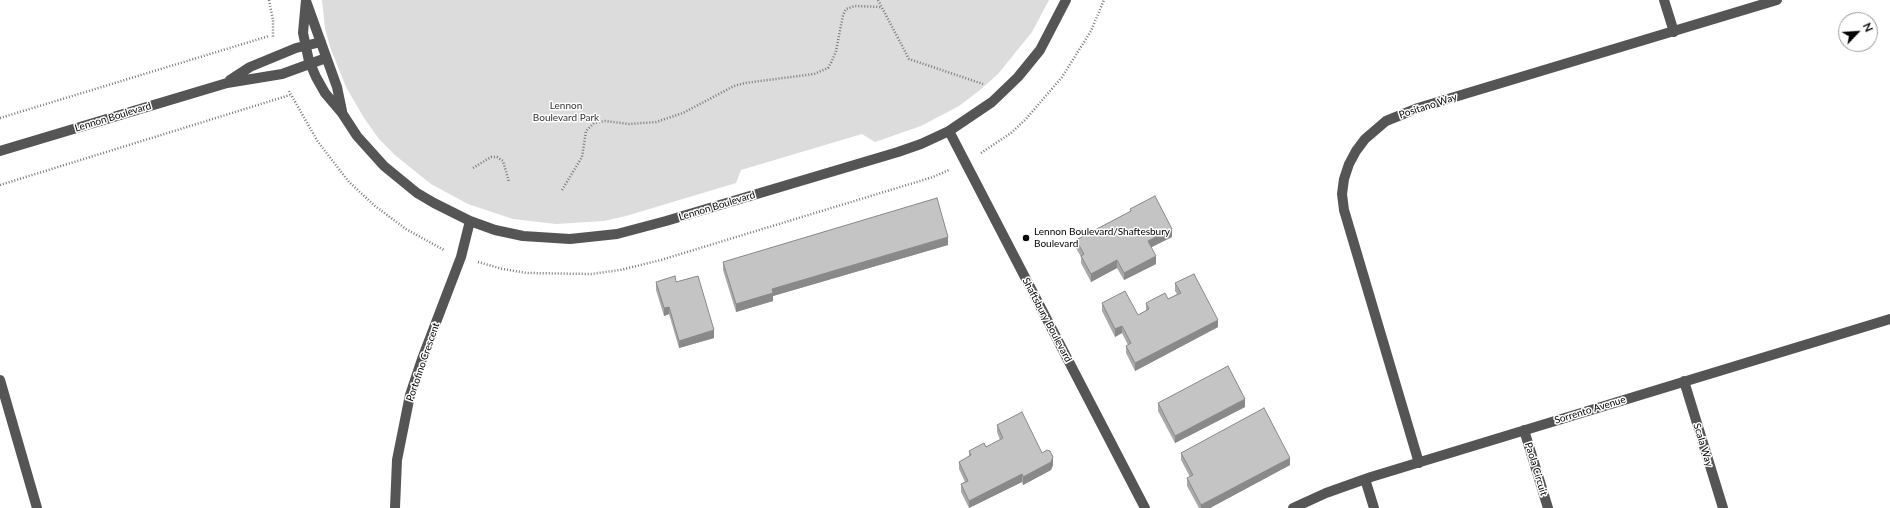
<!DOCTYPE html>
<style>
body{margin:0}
#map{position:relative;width:1890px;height:508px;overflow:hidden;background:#fff;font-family:Lato,sans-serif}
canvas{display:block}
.north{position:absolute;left:1838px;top:12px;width:40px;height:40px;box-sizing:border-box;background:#fff;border:1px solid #999;border-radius:50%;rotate:65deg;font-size:11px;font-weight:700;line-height:16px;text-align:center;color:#000}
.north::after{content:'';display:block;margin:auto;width:14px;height:18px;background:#000;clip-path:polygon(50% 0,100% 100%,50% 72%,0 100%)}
</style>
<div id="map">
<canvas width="1890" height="508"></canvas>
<div class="north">N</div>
</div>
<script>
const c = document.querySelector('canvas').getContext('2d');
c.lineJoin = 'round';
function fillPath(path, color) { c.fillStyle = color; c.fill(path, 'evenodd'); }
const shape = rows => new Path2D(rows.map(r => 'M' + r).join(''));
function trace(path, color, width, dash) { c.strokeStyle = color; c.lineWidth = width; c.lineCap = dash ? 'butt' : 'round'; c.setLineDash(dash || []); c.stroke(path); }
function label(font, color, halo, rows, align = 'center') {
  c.font = font + ' Lato,sans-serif'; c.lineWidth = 3; c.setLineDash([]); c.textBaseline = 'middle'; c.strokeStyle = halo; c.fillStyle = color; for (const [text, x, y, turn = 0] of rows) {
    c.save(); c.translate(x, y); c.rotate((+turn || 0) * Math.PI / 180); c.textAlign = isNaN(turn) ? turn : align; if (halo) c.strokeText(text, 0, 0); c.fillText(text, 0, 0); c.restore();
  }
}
const green = shape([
 [322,0,1049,0,1032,32,998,74,980,90,959,106,921,126,875,142,862,134,741,170,736,183,626,216,604,221,556,224,513,219,468,204,431,184,396,156,379,139,364,118,346,87,330,47,325,28]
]);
const path = shape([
 [269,0,273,20,273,38],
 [878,0,909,59,983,84],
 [289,91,318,142,349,182,375,206,406,229,444,250],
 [0,118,269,36],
 [981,153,1011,133,1026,119,1062,77,1091,31,1104,0],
 [473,168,491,157,497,157,503,161,509,182],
 [0,185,290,95],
 [562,190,582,157,586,131,594,123,605,121,629,124,656,122,683,113,734,86,745,83,814,74,828,68,832,61,836,51,843,15,846,9,855,6,882,7],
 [478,262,503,269,527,273,591,274,620,270,661,260,933,177,949,170]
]);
const minor = shape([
 [306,0,303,33,309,61,316,77,325,93,342,113,357,136,384,166,417,193,434,203,470,221,495,230,523,236,570,239,617,234,666,221,898,152,921,144,949,131,992,102,1018,77,1040,50,1066,0],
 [1664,0,1674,32],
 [306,1,337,87,342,111],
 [230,80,250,67,296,48,321,42],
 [949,131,1145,508],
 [0,151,227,83,282,74,326,58],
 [0,380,37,508],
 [1684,381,1723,508],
 [1524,430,1548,508],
 [1419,463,1344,210,1342,194,1344,179,1349,164,1356,151,1365,139,1386,121,1418,108,1777,0],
 [1365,479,1374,508],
 [395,508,397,460,410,395,422,359,461,257,470,221],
 [1293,508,1326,493,1371,477,1890,319]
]);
const wall = shape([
 [1130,209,1172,237,1151,247,1156,264,1124,280,1117,268,1091,282,1081,263,1081,257,1076,248,1076,240,1130,212],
 [948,245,773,296,773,301,736,312,723,270,723,262],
 [656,282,676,282,714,338,679,348,669,314,664,316,656,290],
 [1175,283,1218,327,1135,371,1126,353,1126,346,1128,345,1122,333,1115,337,1102,311,1102,303,1138,315,1146,311,1146,303,1168,299,1177,294,1175,291],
 [1158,403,1245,407,1175,443,1158,411],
 [997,425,1042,453,1053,465,1051,470,1023,485,1022,482,969,508,961,492,961,484,965,482,959,469,959,462,969,456,969,451,986,447,1000,440,997,432],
 [1181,453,1290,465,1210,508,1199,508,1187,486,1187,478,1190,477,1181,460]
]);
const shadedWall = shape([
 [1172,229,1172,237,1148,249,1148,241],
 [948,237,948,245,773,296,773,301,736,312,736,304,772,289],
 [1156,256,1156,264,1124,280,1124,273],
 [1117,260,1117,268,1091,282,1091,274],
 [669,307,669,314,664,316,664,308],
 [1218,320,1218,327,1135,371,1135,363],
 [1122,326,1122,333,1115,337,1115,329],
 [714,330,714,338,679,348,679,341],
 [1245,399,1245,407,1175,443,1175,436],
 [1053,457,1053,465,1051,470,1023,485,1023,477],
 [1290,458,1290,465,1210,508,1201,508,1201,505],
 [1022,474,1022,482,969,508,969,501]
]);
const building = shape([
 [1155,196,1172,229,1148,241,1156,256,1124,273,1117,260,1091,274,1081,256,1084,254,1076,240,1131,211,1130,209,1155,196],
 [937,198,948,237,772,289,773,293,736,304,723,262,937,198],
 [1194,274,1218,320,1135,363,1126,346,1131,343,1122,326,1115,329,1102,303,1125,291,1138,315,1149,309,1146,303,1165,293,1168,299,1181,293,1175,283,1194,274],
 [675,276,676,282,698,276,714,330,679,341,669,307,664,308,656,282,675,276],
 [1228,366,1245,399,1175,436,1158,403,1228,366],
 [1264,408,1290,458,1201,505,1187,478,1193,475,1181,453,1264,408],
 [1022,412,1042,453,1047,450,1050,451,1053,457,1051,462,1023,477,1022,474,969,501,961,484,968,481,959,462,971,455,969,451,984,443,986,447,1003,438,997,425,1022,412]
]);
const markers = [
 [1026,238,4,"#000"]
];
const parkNames = [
 ["Lennon",566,106],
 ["Boulevard Park",566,118]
];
const streetNames = [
 ["Positano Way",1428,106,-18],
 ["Lennon Boulevard",113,117,-17],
 ["Lennon Boulevard",717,206,-17],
 ["Shaftsbury Boulevard",1047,320,62],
 ["Portofino Crescent",423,362,-71],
 ["Sorrento Avenue",1590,410,-17],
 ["Scala Way",1703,445,73],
 ["Paola Circuit",1536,469,73]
];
const poiNames = [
 ["Lennon Boulevard/Shaftesbury",1034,232],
 ["Boulevard",1034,244]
];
fillPath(green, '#dcdcdc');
trace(path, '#777', 2.5, [1, 2]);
trace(minor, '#555', 10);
fillPath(wall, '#a9a9a9');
fillPath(shadedWall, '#898989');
fillPath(building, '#c4c4c4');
trace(building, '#898989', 1);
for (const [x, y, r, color] of markers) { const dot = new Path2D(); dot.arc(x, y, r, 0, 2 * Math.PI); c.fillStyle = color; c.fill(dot); trace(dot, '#fff', 1.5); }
label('10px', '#333', '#fff', parkNames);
label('10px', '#000', '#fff', streetNames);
label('10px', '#000', '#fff', poiNames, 'left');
</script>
